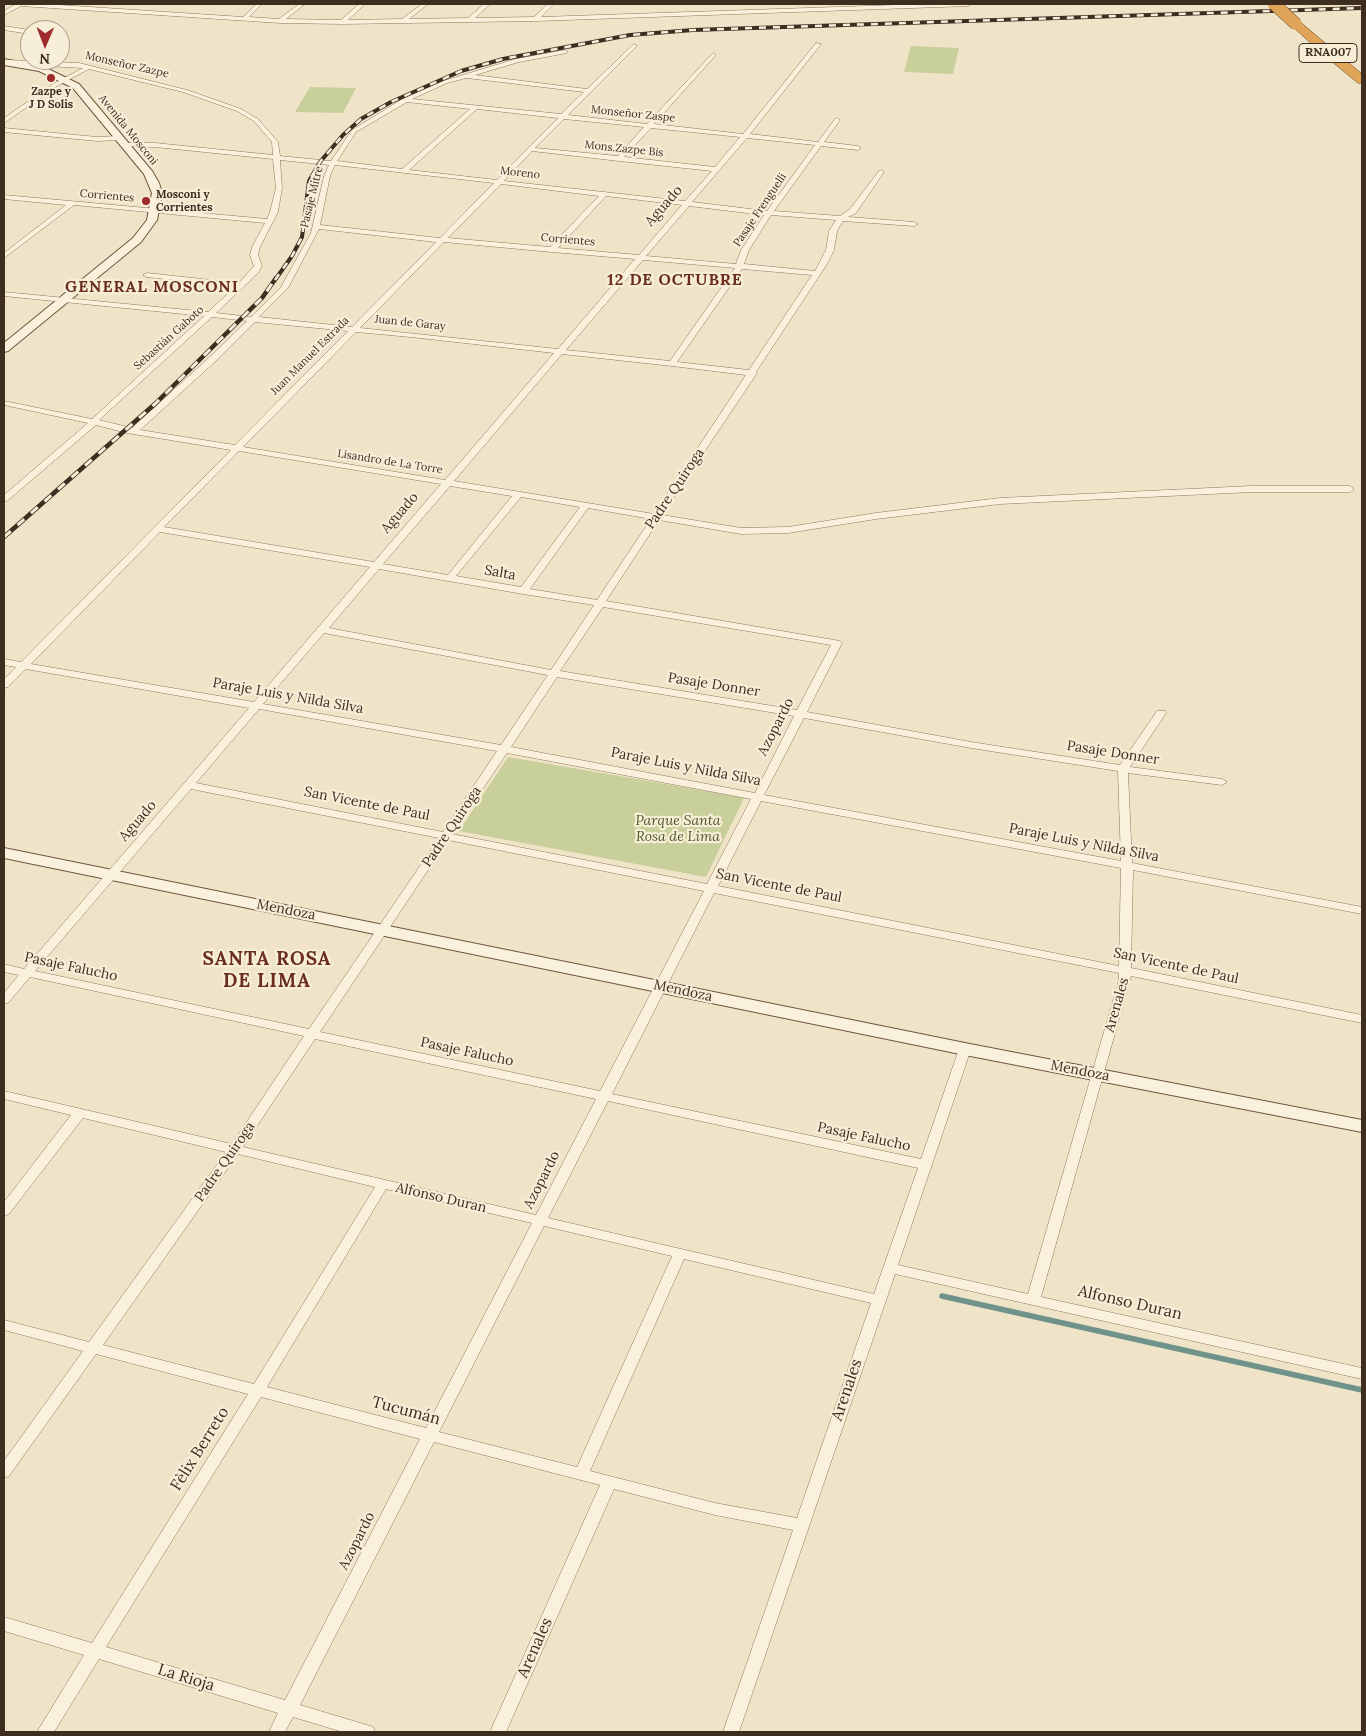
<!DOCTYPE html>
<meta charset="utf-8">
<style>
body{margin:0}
#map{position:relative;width:1366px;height:1736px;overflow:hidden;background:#f0e4c8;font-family:Lora,serif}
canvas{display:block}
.frame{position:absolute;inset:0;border:5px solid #3d2e20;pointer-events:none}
.north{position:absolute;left:20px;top:20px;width:50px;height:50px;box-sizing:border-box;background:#f7eed8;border:1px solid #ada18e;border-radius:50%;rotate:181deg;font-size:14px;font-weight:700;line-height:20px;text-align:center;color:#3d2e20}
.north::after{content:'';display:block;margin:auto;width:18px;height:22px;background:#9e2a2b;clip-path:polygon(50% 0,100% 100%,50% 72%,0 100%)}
</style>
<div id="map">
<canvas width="1366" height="1736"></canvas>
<div class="frame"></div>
<div class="north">N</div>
</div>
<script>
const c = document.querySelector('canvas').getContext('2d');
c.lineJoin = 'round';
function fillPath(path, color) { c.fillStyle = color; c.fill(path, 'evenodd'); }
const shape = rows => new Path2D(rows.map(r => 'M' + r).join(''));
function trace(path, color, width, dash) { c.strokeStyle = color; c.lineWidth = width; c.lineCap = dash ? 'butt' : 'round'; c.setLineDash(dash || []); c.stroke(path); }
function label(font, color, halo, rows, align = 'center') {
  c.font = font + ' Lora,serif'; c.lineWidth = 4.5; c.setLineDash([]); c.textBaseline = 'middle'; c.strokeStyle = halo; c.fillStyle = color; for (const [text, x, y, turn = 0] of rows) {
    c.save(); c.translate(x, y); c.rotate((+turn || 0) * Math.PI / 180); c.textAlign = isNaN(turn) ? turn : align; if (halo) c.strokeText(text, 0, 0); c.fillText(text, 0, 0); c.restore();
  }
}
const green = shape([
 [911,46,959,48,953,74,904,72],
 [310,87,356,88,343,113,295,112],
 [508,757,631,778,744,798,706,877,459,831]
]);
const stream = shape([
 [942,1296,1362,1390]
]);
const street = shape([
 [16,4,44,4,243,17,256,4,262,4,249,17,279,19,299,4,305,4,286,19,341,20,359,4,365,4,348,20,402,19,422,4,428,4,409,19,468,18,484,4,490,4,475,18,534,17,548,4,554,4,541,17,926,4,972,4,969,6,536,21,343,24,280,23,21,6,4,15,4,11,16,4],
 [4,26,30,30,30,34,4,30,4,26],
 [816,43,821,44,750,134,818,142,835,119,837,118,840,120,824,142,858,146,861,148,858,150,821,146,774,211,840,216,850,209,879,171,881,170,884,172,856,213,848,217,914,222,918,224,914,226,843,221,837,231,834,250,827,264,756,372,757,373,662,515,741,528,788,527,876,513,1000,498,1252,486,1350,486,1354,489,1350,492,1252,492,1000,504,876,519,788,533,741,534,659,520,606,601,840,641,842,643,807,712,971,742,1120,765,1157,711,1165,711,1166,713,1130,767,1222,779,1227,782,1222,785,1128,773,1132,863,1362,907,1362,914,1133,870,1131,968,1362,1015,1362,1023,1131,976,1041,1297,1362,1368,1362,1379,895,1274,739,1732,723,1732,793,1530,715,1515,614,1489,506,1732,490,1732,600,1485,434,1442,300,1705,367,1725,373,1727,375,1732,343,1732,293,1717,285,1732,269,1732,278,1713,99,1659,54,1732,37,1732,84,1655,4,1631,4,1617,92,1643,248,1394,96,1354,9,1476,4,1478,4,1461,83,1351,4,1330,4,1320,89,1342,226,1152,83,1118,9,1214,4,1216,4,1202,71,1115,4,1099,4,1091,232,1144,304,1036,30,977,8,1003,4,1004,4,993,19,975,4,972,4,964,24,969,249,708,26,669,8,687,4,688,4,679,16,667,4,665,4,659,21,662,231,450,127,433,96,425,7,501,4,502,4,495,88,423,4,405,4,401,92,419,204,316,4,296,4,292,208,312,235,287,147,277,143,275,147,273,239,283,254,266,250,255,252,247,265,223,74,205,4,258,4,253,66,205,4,199,4,195,267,219,270,212,276,188,273,159,155,147,122,146,122,144,124,143,155,143,273,155,272,142,254,121,237,111,183,92,89,69,57,86,4,123,4,118,53,84,83,68,7,64,4,62,7,60,79,63,187,90,241,109,258,119,278,142,280,156,331,161,352,130,404,98,443,81,516,59,565,50,568,52,567,53,519,62,475,75,587,89,634,44,636,45,636,47,568,115,647,124,713,53,715,54,715,56,654,124,743,134,816,43],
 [466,78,467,78,584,92,561,114,412,99,447,83,466,78],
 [407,102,470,109,402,169,337,161,356,132,407,102],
 [477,109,558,118,497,180,409,170,477,109],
 [564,119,644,127,618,156,535,148,564,119],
 [651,128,740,137,715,167,624,157,651,128],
 [747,138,815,145,767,211,692,202,747,138],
 [532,151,619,161,712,171,685,201,504,181,532,151],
 [280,160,329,165,324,176,311,233,281,287,251,317,216,313,258,273,262,266,258,255,260,247,278,212,282,188,280,160],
 [335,165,494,183,440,238,320,225,330,176,335,165],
 [501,184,599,196,550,247,448,238,501,184],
 [606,196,682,205,639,255,558,248,606,196],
 [689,206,764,215,741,250,736,264,646,256,689,206],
 [771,215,836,220,829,231,826,250,815,271,744,264,749,250,771,215],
 [319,229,436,242,352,327,259,317,288,288,319,229],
 [444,242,552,252,635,259,558,349,360,328,444,242],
 [643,260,735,268,670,361,566,350,643,260],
 [742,269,812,275,749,370,677,362,742,269],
 [212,317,247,321,212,355,132,428,99,420,212,317],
 [255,322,348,331,235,445,140,430,218,359,255,322],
 [356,332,411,337,554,353,445,480,243,447,356,332],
 [562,354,672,366,746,375,654,514,454,481,562,354],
 [239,451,441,484,374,562,164,527,239,451],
 [450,486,512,496,448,575,383,564,450,486],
 [521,497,580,507,521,587,456,576,521,497],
 [588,508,651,519,597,600,530,589,588,508],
 [160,532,370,567,254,702,31,664,160,532],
 [379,569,523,594,594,605,551,670,329,628,379,569],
 [603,607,831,645,797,710,560,671,603,607],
 [324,633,548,675,501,745,263,704,324,633],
 [557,677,794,716,755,793,511,747,557,677],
 [259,709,497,751,443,832,196,783,259,709],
 [804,718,971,748,1118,771,1121,861,764,795,804,718],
 [507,753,751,799,707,884,452,834,507,753],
 [191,789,439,838,309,1029,35,971,191,789],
 [761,801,1121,868,1119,966,718,886,761,801],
 [448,840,704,891,600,1091,320,1032,448,840],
 [714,893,1119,973,1119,980,1028,1294,898,1265,971,1049,969,1046,961,1046,959,1049,921,1159,612,1094,714,893],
 [315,1039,596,1099,536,1215,243,1147,315,1039],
 [608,1101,918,1168,874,1294,548,1218,608,1101],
 [238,1154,375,1187,254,1384,103,1345,238,1154],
 [386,1189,532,1223,426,1428,267,1387,386,1189],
 [544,1226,672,1256,577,1467,439,1432,544,1226],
 [684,1259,871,1303,797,1518,715,1503,590,1471,684,1259],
 [261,1397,420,1439,285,1700,106,1647,261,1397],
 [4,128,97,137,119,136,122,138,119,140,97,141,4,132,4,128]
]);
const secondary = shape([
 [4,59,44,67,79,84,152,171,159,183,162,193,157,220,141,242,8,351,4,352,4,343,133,238,147,220,152,193,144,174,73,88,39,71,4,65,4,59],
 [4,848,965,1043,1362,1120,1362,1132,965,1055,4,858,4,848]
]);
const highway = shape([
 [1296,21,1300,22,1362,74,1362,83,1358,83,1325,56,1292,26,1290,24,1292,22,1296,21]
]);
const railFar1 = shape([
 [275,280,292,256,302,237,309,181,320,162,343,135,361,119,391,102,461,71,503,59,630,35,693,30,1362,8]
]);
const rail = shape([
 [4,537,156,403,262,298,276,278]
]);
const highwayBridge = shape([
 [1274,4,1296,24]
]);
const markers = [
 [51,78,5,"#9e2a2b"],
 [146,201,5,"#9e2a2b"]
];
const farStreetnames = [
 ["Monseñor Zazpe",127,65,13],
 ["Monseñor Zaspe",633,114,6],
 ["Avenida Mosconi",128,130,51],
 ["Mons.Zazpe Bis",624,149,6],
 ["Moreno",520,173,7],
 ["Corrientes",107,196,5],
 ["Pasaje Mitre",312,197,-76],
 ["Pasaje Frenguelli",760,210,-56],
 ["Corrientes",568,240,5],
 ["Juan de Garay",410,323,6],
 ["Sebastián Gaboto",169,338,-42],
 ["Juan Manuel Estrada",310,356,-45],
 ["Lisandro de La Torre",390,462,9]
];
const farPoinames = [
 ["Zazpe y",51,92],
 ["J D Solis",51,105],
 ["Mosconi y",156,195,"left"],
 ["Corrientes",156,208,"left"]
];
const shields = [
 [1328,53,58]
];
const shieldNames = [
 ["RNA007",1328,53]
];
const streetNames = [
 ["Aguado",664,206,-49],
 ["Padre Quiroga",675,489,-56],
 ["Aguado",400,513,-49],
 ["Salta",500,573,10],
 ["Pasaje Donner",714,685,9],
 ["Paraje Luis y Nilda Silva",288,696,10],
 ["Azopardo",776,727,-63],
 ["Pasaje Donner",1113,753,9],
 ["Paraje Luis y Nilda Silva",686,767,11],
 ["San Vicente de Paul",367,804,11],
 ["Aguado",138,821,-49],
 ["Padre Quiroga",452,827,-56],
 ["Paraje Luis y Nilda Silva",1084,843,11],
 ["San Vicente de Paul",779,886,11],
 ["Mendoza",286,910,11],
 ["San Vicente de Paul",1176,966,12],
 ["Pasaje Falucho",71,967,12],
 ["Mendoza",683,991,12],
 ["Arenales",1117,1005,-74],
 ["Pasaje Falucho",467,1052,12],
 ["Mendoza",1080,1071,11],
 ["Pasaje Falucho",864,1137,12],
 ["Padre Quiroga",225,1162,-55],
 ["Azopardo",542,1180,-63],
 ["Alfonso Duran",441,1198,13],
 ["Azopardo",357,1541,-63]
];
const parkNames = [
 ["Parque Santa",678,821],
 ["Rosa de Lima",678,837]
];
const farDistrictnames = [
 ["12 DE OCTUBRE",675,280],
 ["GENERAL MOSCONI",152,287]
];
const nearStreetnames = [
 ["Alfonso Duran",1130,1303,13],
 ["Arenales",847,1390,-71],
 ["Tucumán",406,1411,15],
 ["Fèlix Berreto",200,1449,-58],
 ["Arenales",535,1648,-66],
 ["La Rioja",186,1678,17]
];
const districtNames = [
 ["SANTA ROSA",267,960],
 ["DE LIMA",267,982]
];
fillPath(green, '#c9cf9b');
trace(stream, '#6f938a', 5.5);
trace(street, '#8d765c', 1);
trace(secondary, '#6f573f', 2);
trace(highway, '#5b4430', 1);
fillPath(street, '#faf1dc');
fillPath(secondary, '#faf1dc');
fillPath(highway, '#e0a458');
trace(railFar1, '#3d2e20', 4);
trace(rail, '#3d2e20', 4.5);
trace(railFar1, '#f7eed8', 2.5, [7]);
trace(rail, '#f7eed8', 3, [9]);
trace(highwayBridge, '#5b4430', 13, []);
trace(highwayBridge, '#e0a458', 12);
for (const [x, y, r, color] of markers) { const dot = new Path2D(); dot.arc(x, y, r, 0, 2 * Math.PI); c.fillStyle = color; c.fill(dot); trace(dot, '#f7eed8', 2); }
label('11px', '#3d2e20', '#f7eed8', farStreetnames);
label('bold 11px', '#3d2e20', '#f7eed8', farPoinames);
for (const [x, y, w] of shields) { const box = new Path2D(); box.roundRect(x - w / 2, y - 9.5, w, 19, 4); c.fillStyle = '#f7eed8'; c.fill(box); trace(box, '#3d2e20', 1); }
label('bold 12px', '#3d2e20', null, shieldNames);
label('14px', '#3d2e20', '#f7eed8', streetNames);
label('italic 14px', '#4d5a26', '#f7eed8', parkNames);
c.letterSpacing = '1px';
label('bold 16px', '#6b2e1e', '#f7eed8', farDistrictnames);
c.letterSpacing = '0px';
label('16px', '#3d2e20', '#f7eed8', nearStreetnames);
c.letterSpacing = '1px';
label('bold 19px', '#6b2e1e', '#f7eed8', districtNames);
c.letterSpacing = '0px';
</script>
